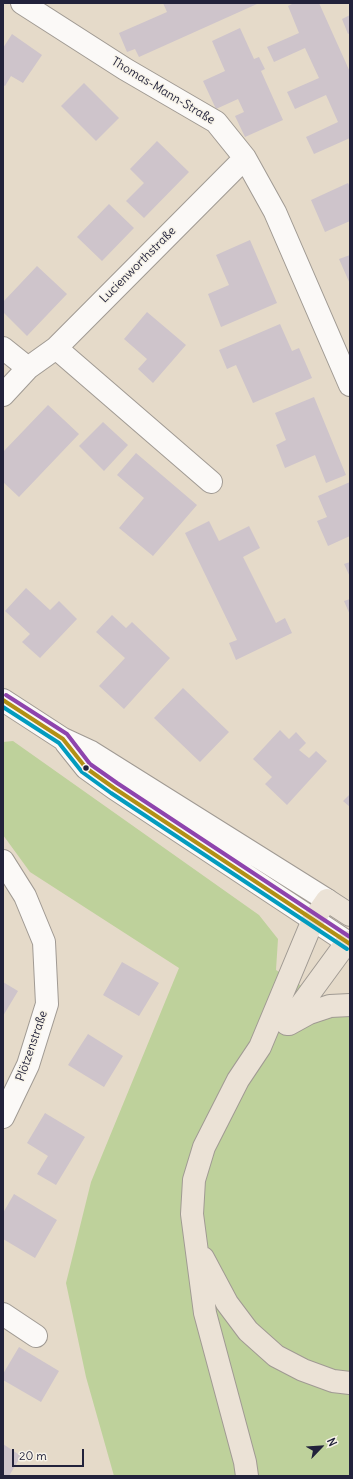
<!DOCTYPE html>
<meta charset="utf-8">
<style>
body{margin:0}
#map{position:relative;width:353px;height:1479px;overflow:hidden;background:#e5dac9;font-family:Delius,sans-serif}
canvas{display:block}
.frame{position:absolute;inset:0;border:4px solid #22223b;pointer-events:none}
.north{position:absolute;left:301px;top:1427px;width:40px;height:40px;-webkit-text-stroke:3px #f7f3e8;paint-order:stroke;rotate:65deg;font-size:11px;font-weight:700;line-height:16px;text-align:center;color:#22223b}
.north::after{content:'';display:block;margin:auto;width:14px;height:18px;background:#22223b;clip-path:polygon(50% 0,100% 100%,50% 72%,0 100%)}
.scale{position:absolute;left:12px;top:1449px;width:72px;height:18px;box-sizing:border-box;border:2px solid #22223b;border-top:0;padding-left:5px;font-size:12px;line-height:14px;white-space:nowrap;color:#22223b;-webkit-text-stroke:3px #f7f3e8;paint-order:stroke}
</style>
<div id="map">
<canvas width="353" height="1479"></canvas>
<div class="frame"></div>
<div class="north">N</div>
<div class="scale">20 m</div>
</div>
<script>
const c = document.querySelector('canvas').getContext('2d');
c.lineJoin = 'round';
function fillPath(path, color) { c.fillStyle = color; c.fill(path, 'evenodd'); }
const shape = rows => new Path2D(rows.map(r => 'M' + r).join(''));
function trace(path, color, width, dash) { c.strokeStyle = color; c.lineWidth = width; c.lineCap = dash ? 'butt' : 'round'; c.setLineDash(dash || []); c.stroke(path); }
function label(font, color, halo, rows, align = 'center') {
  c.font = font + ' Delius,sans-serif'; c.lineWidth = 3; c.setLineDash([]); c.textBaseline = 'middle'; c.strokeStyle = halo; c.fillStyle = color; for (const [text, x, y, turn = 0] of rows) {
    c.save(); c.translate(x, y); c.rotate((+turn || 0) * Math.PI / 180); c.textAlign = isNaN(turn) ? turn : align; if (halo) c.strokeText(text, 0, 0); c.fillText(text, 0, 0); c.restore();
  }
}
const green = shape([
 [13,741,259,915,278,939,276,970,350,1016,350,1476,114,1476,86,1377,66,1283,91,1182,179,968,30,872,3,835,3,742]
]);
const building = shape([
 [163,3,256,3,257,4,139,57,135,49,127,52,119,33,167,12],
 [294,3,319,3,350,72,350,138,314,154,306,137,338,122,326,95,295,109,287,92,319,78,305,48,274,62,267,47,299,33,288,6],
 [350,15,350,33,348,34,342,19],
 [240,28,254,59,259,57,265,69,261,71,283,120,245,137,235,116,244,112,238,99,216,109,203,81,225,71,212,41],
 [12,34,42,55,23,83,11,76,5,86,3,85,3,48],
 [84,83,119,118,96,141,61,106],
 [157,141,189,172,144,218,126,201,144,183,130,169],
 [348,183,350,187,350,221,325,232,311,200],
 [109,204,134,228,102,261,77,237],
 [250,240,277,303,221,327,208,294,229,285,216,255],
 [350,255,350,284,339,259],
 [37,266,67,294,27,336,3,312,3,302],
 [147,312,186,345,153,383,138,369,147,359,124,339],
 [280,324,292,351,299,348,312,378,253,403,236,365,227,369,219,350],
 [314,397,346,475,326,483,315,455,285,468,276,445,286,440,275,413],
 [48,405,79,434,19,497,3,482,3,452],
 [103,422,128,445,104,471,79,446],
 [136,453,197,505,153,556,119,528,144,498,117,475],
 [350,482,350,536,328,546,317,521,327,517,318,496],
 [209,521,219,541,249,526,260,548,243,557,276,623,285,618,292,633,236,660,229,643,237,640,185,533],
 [350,562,350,577,344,564],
 [26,588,50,610,59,601,77,619,40,658,22,642,30,634,5,611],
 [350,599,350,615,344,601],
 [112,615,126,628,132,622,170,658,124,709,99,686,125,658,96,632],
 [183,688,229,732,200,762,154,718],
 [280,730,289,739,296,732,306,743,299,750,309,758,316,751,327,761,287,805,265,784,272,777,253,759],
 [350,794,350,807,343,801],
 [122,962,159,983,139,1016,103,995],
 [3,982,18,991,3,1016],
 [88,1034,123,1056,104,1087,68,1065],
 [45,1113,85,1137,56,1185,37,1174,48,1156,27,1143],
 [14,1194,57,1220,35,1258,3,1239,3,1213],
 [19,1347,59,1371,41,1402,3,1380,3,1374],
 [3,1444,21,1456,9,1476,3,1476]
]);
const minor = shape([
 [22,3,125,69,216,122,245,158,275,212,350,385],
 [3,348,28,368],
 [56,348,211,482],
 [3,395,28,368,56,348,245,158],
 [3,700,63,739,91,752,327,900],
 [66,743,86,768,114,788,350,944],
 [3,861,25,896,44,942,47,1004,28,1065,3,1117],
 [3,1314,36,1336]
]);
const major = shape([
 [313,920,327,900,350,915]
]);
const highway = shape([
 [287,1024,347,942],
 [289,1024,309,1013,330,1006,350,1005],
 [203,1258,227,1303,248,1331,276,1356,303,1370,333,1381,350,1383],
 [247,1476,245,1462,205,1313,192,1214,194,1180,204,1147,238,1080,260,1047,313,920]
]);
const bus1 = shape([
 [3,700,63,739,86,768,114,788,350,944]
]);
const bus2 = shape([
 [3,707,59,743,82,772,111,793,347,949]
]);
const bus3 = shape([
 [6,695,67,734,90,764,117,783,350,937]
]);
const markers = [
 [86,768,3.5,"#22223b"]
];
const streetNames = [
 ["Thomas-Mann-Straße",163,91,31],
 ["Lucienworthstraße",138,265,-45],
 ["Plötzenstraße",32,1046,-71]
];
fillPath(green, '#bed19b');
fillPath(building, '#cec4cb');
trace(minor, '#a09a93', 24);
trace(major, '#a09a93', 24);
trace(highway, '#a09a93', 24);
trace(minor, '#fbf9f7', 22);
trace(major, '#ebe2d6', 22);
trace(highway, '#ebe2d6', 22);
trace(bus1, '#b29015', 4);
trace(bus2, '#039cbf', 4);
trace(bus3, '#8e44ad', 4);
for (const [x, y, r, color] of markers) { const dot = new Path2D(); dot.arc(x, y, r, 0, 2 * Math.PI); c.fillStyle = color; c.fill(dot); trace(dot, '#f7f3e8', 1.5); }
label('12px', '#22223b', '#f7f3e8', streetNames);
</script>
